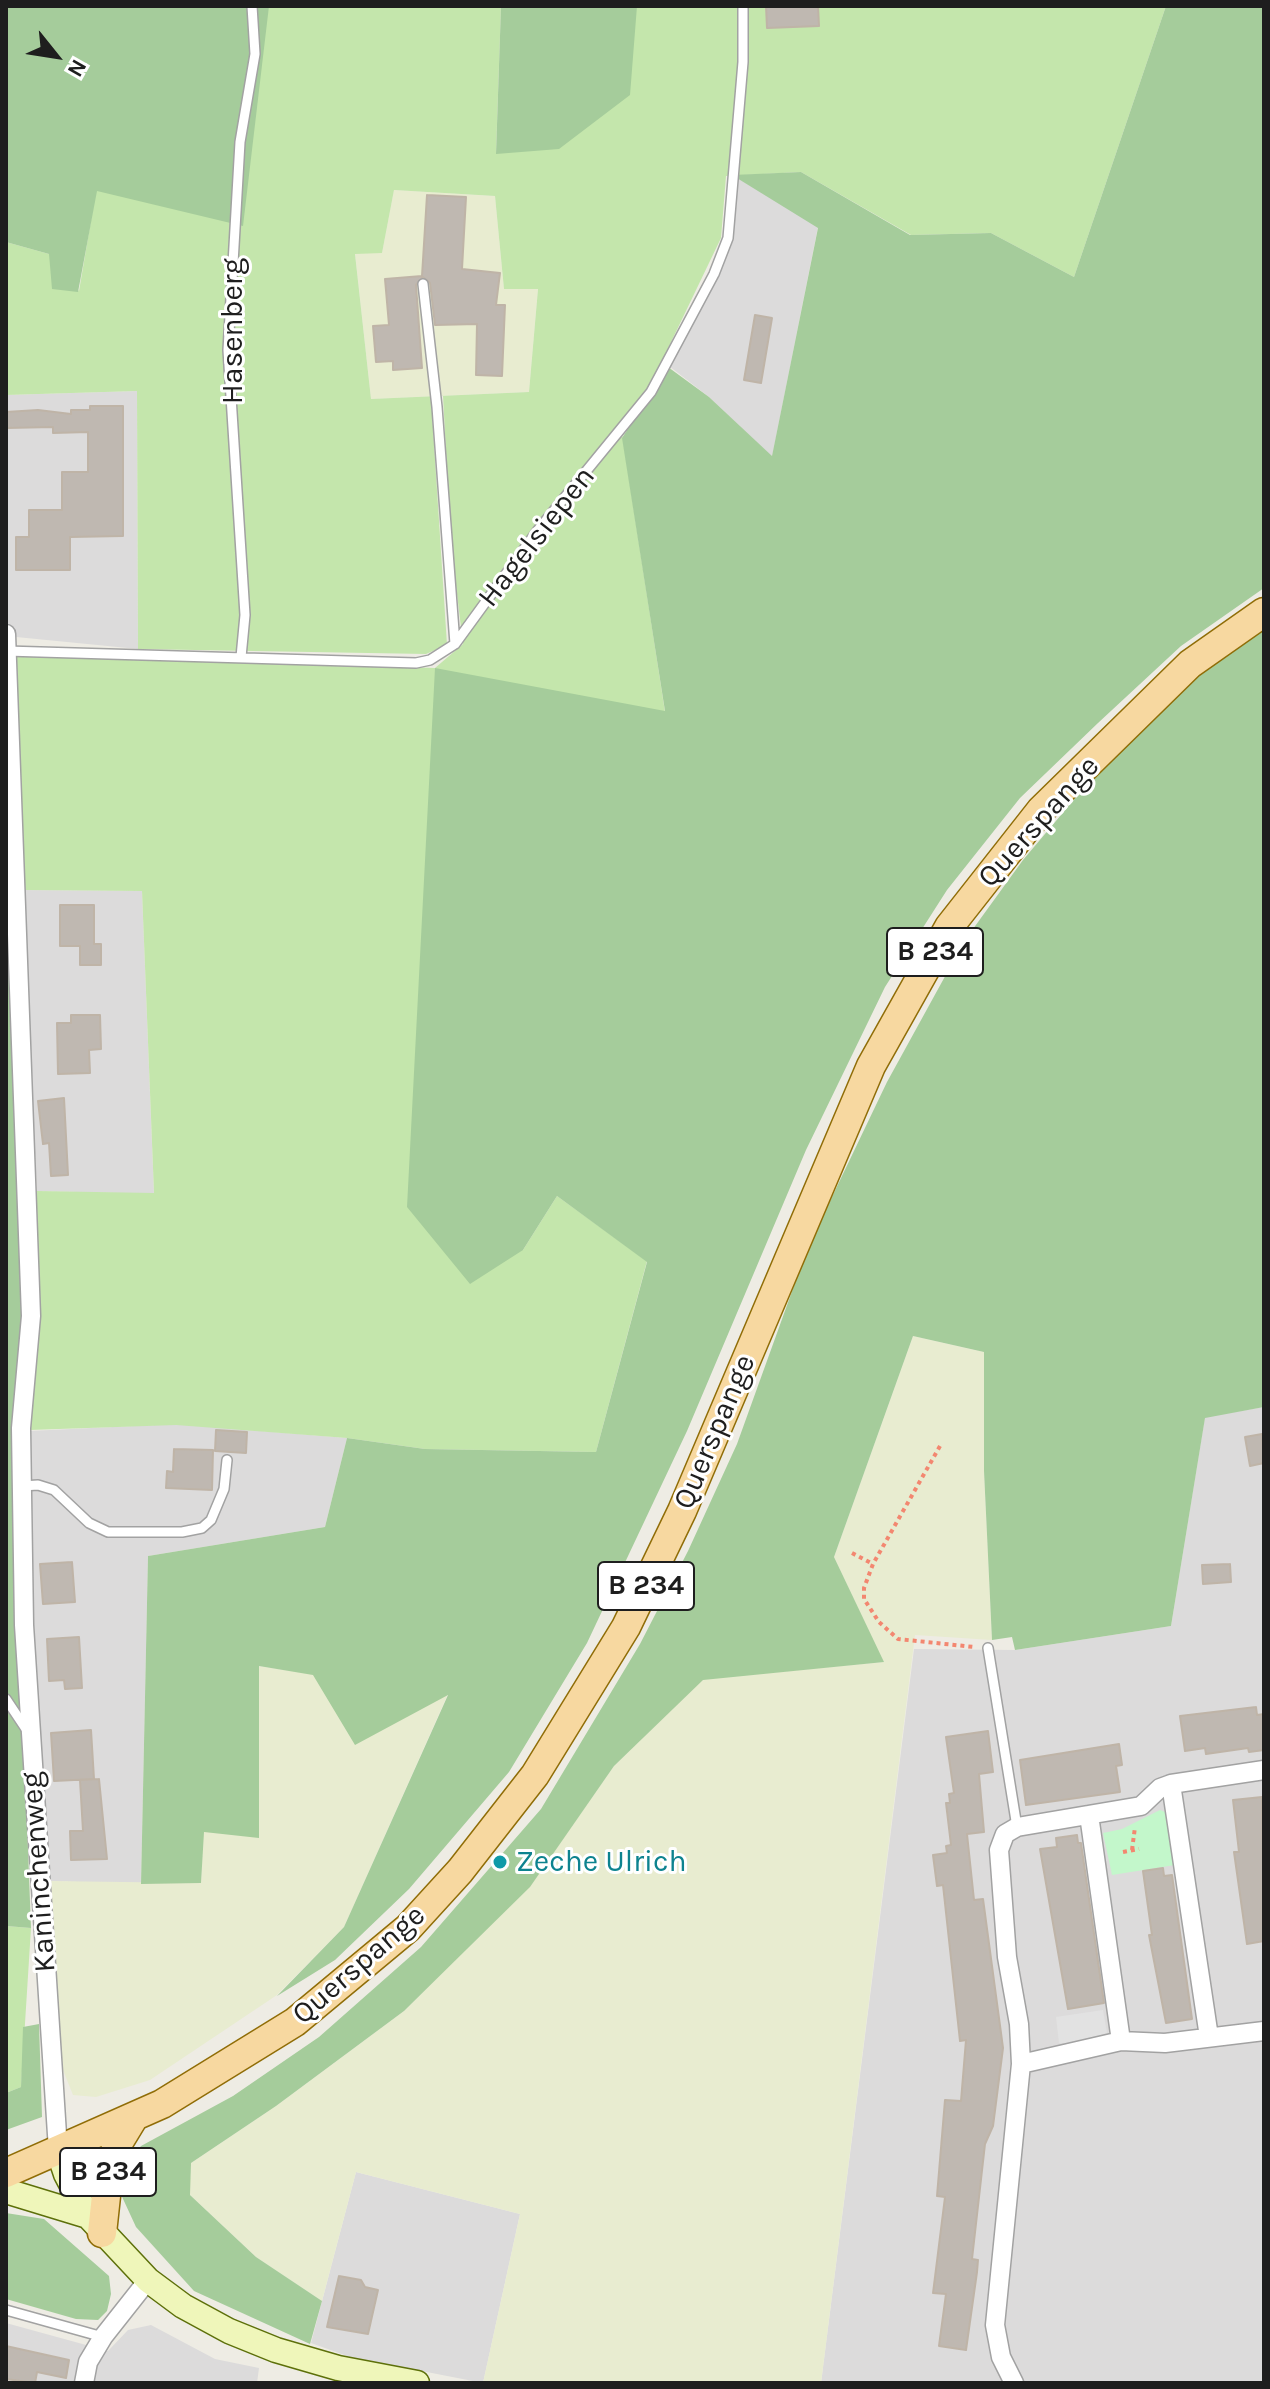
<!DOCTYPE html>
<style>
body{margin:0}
#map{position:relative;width:1270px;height:2389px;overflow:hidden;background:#eeece4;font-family:Karla,sans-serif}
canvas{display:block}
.frame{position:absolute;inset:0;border:8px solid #1e1e1e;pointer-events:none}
.north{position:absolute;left:16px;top:16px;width:80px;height:80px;-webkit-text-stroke:6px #fff;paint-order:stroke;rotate:120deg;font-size:22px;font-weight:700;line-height:32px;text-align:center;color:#1e1e1e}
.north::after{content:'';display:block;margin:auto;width:28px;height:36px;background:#1e1e1e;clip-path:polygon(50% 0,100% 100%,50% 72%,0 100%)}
</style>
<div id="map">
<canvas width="1270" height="2389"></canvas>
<div class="frame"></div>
<div class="north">N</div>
</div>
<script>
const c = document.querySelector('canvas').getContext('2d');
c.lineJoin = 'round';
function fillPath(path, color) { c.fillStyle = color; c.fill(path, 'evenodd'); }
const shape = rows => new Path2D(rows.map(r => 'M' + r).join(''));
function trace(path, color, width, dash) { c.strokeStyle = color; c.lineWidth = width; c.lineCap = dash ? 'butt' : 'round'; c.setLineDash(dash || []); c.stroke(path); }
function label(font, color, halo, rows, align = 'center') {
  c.font = font + ' Karla,sans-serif'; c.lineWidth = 6; c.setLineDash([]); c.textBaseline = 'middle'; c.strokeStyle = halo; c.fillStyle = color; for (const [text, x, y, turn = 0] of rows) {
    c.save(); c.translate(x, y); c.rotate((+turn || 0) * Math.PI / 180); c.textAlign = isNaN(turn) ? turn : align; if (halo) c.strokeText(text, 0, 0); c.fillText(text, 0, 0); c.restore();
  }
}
const residential = shape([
 [733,175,818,227,772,457,709,397,669,366,717,276,733,236],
 [137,391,138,649,6,636,6,395],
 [21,890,142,891,154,1194,37,1191],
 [1264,1407,1264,2383,821,2383,914,1649,1015,1650,1171,1626,1205,1417],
 [176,1424,347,1438,325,1527,148,1556,141,1884,46,1881,27,1531,29,1431],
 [356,2172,520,2214,483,2383,350,2357,311,2343],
 [6,2323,108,2351,128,2330,151,2325,215,2359,259,2368,257,2383,6,2383]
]);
const farmland = shape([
 [394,190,495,196,504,289,538,288,529,392,371,399,355,253,382,253],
 [913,1336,984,1352,984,1471,992,1640,915,1635,821,2383,483,2383,520,2214,356,2172,322,2301,256,2257,189,2194,191,2163,276,2106,404,2011,529,1887,614,1766,703,1679,883,1662,834,1557],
 [258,1666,448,1694,344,1927,277,1995,150,2080,96,2097,73,2095,63,2070,46,1881,201,1883,203,1832]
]);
const grass = shape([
 [268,6,501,6,496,153,637,6,1166,6,1074,277,991,233,911,235,801,172,726,176,721,238,648,390,621,427,665,712,435,669,523,1250,557,1196,647,1261,596,1452,425,1449,347,1438,176,1425,29,1430,37,1314,37,1191,154,1193,142,891,21,890,13,653,435,668,463,644,451,544,443,396,431,397,447,645,426,654,138,649,137,391,6,395,6,242,49,254,79,291,96,191,261,58],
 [394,190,495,196,504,289,538,289,529,392,371,399,355,254,382,253],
 [6,1926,31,1928,21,2087,6,2093]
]);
const forest = shape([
 [6,6,269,6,243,226,97,191,78,292,52,289,49,254,6,242],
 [501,6,637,6,630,95,559,149,496,154],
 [1166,6,1264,6,1264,588,1181,646,1098,723,1020,798,947,890,885,987,806,1150,687,1431,587,1643,509,1772,409,1889,335,1960,277,1996,344,1927,448,1695,355,1745,313,1675,259,1666,259,1838,204,1832,201,1883,141,1884,148,1556,325,1527,347,1438,425,1449,596,1452,647,1262,557,1196,523,1250,470,1284,407,1207,435,668,665,711,622,438,668,367,709,397,772,456,818,228,732,175,801,172,910,235,991,233,1074,277],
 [1264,629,1264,1407,1205,1418,1171,1626,1015,1650,1012,1637,992,1640,984,1471,984,1352,913,1336,834,1557,884,1662,703,1680,614,1766,530,1887,404,2011,276,2106,191,2163,190,2195,256,2257,322,2301,310,2344,194,2291,136,2227,118,2188,122,2169,141,2146,233,2096,319,2037,421,1947,541,1809,640,1644,688,1551,737,1444,808,1247,887,1082,965,940,1023,860,1115,751,1202,672],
 [6,887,23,1320,12,1430,31,1928,6,1926],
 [39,2024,42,2117,6,2130,6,2093,21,2087,23,2027],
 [6,2213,44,2219,109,2276,111,2294,107,2311,98,2320,76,2319,6,2299]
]);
const park = shape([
 [1160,1810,1172,1815,1175,1865,1112,1875,1103,1833,1122,1829]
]);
const parking = shape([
 [1103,2010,1107,2033,1076,2044,1059,2043,1056,2017]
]);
const building = shape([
 [766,6,818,6,819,26,767,28,766,6],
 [427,195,466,197,462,269,500,273,496,305,505,305,502,376,476,375,477,324,435,325,430,283,423,277,416,285,422,368,393,370,393,361,376,362,373,326,389,325,385,279,422,276,427,195],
 [755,315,772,318,761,383,744,380,755,315],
 [90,406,123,406,123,536,70,537,70,570,16,570,16,537,29,537,29,510,62,510,62,472,88,472,88,432,53,433,53,427,6,428,6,412,38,410,71,414,71,410,90,410,90,406],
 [60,905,94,905,94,944,101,944,101,965,80,965,80,946,60,946,60,905],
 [71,1015,100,1015,101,1049,89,1050,90,1073,58,1074,57,1023,71,1023,71,1015],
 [64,1098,68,1175,51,1176,49,1143,43,1144,38,1101,64,1098],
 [216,1430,247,1432,246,1453,215,1451,216,1430],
 [1262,1434,1264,1463,1250,1466,1245,1437,1262,1434],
 [174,1449,213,1450,212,1490,166,1488,167,1471,173,1472,174,1449],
 [72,1562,75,1602,43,1604,40,1564,72,1562],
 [1230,1564,1231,1582,1203,1584,1202,1565,1230,1564],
 [79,1637,82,1688,65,1689,64,1680,49,1681,47,1639,79,1637],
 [1256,1707,1257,1715,1264,1714,1264,1750,1249,1752,1248,1748,1206,1754,1205,1748,1185,1751,1180,1716,1256,1707],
 [91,1730,94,1779,54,1781,51,1733,91,1730],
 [988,1731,993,1772,979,1774,984,1832,967,1834,974,1900,983,1899,1003,2048,993,2126,985,2144,972,2259,978,2260,977,2272,966,2350,939,2346,946,2294,933,2293,945,2197,937,2196,945,2100,961,2101,966,2040,960,2041,943,1885,937,1886,933,1855,947,1853,946,1846,951,1845,946,1803,950,1803,949,1794,954,1793,946,1737,988,1731],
 [1119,1744,1122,1765,1116,1766,1120,1792,1026,1805,1020,1760,1119,1744],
 [99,1779,107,1859,71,1860,70,1831,83,1831,80,1780,99,1779],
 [1262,1797,1264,1941,1247,1944,1234,1852,1239,1852,1233,1800,1262,1797],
 [1077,1835,1078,1843,1081,1843,1104,2003,1068,2009,1040,1849,1057,1847,1056,1838,1077,1835],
 [1163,1868,1164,1876,1172,1875,1192,2019,1166,2023,1149,1935,1152,1935,1143,1871,1163,1868],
 [339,2276,361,2280,365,2287,378,2290,368,2334,327,2327,339,2276],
 [6,2346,69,2360,66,2378,37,2372,35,2383,6,2379,6,2346]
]);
const path = shape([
 [940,1446,873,1564,864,1588,864,1599,879,1622,898,1639,974,1647],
 [852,1553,873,1564],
 [1132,1850,1135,1827],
 [1123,1852,1139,1849]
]);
const lane = shape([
 [423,284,437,407,455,644],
 [6,651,416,663,430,660,455,644,538,530,651,392,714,274,728,238,743,62,743,6],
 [241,657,245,615,228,350,240,142,255,54,252,6],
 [22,1486,38,1485,54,1490,89,1523,108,1532,182,1532,202,1528,211,1520,224,1489,227,1460],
 [988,1648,1017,1827],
 [6,1699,26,1729],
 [6,2310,103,2337]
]);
const street = shape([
 [6,634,31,1316,21,1428,24,1625,58,2150],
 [1171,1784,1209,2037],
 [1089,1815,1121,2041],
 [1021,2064,1121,2041,1165,2043,1264,2031],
 [84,2383,88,2362,103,2337,148,2280],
 [1014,2383,1001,2357,995,2325,1021,2064,1019,2024,1007,1957,999,1850,1005,1834,1017,1827,1141,1806,1160,1788,1171,1784,1264,1770]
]);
const secondary = shape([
 [58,2150,66,2174,88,2216,148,2280,183,2306,229,2331,276,2350,338,2368,417,2383],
 [6,2191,88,2216]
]);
const primary = shape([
 [6,2173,162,2104,295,2022,408,1928,460,1871,535,1775,626,1627,682,1511,871,1066,949,927,1041,810,1190,664,1264,612],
 [102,2233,109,2168,117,2145,134,2117]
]);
const markers = [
 [500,1862,8,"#0f9aa8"]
];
const shields = [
 [935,952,96],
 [646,1586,96],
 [108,2172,96]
];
const shieldNames = [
 ["B 234",935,952],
 ["B 234",646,1586],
 ["B 234",108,2172]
];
const streetNames = [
 ["Hasenberg",233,331,-90],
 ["Hagelsiepen",537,537,-52],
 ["Querspange",1039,822,-48],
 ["Querspange",715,1432,-67],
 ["Kaninchenweg",39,1872,-94],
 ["Querspange",359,1965,-41]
];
const cultureNames = [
 ["Zeche Ulrich",516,1862]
];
fillPath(residential, '#dcdbdb');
fillPath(farmland, '#e8ecd0');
fillPath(grass, '#c4e6ac');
fillPath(forest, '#a5cc9b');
fillPath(park, '#c3f7cb');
fillPath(parking, '#e2e2e2');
fillPath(building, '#bfb8b1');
trace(building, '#bfb4a7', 2);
trace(lane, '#a2a2a2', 12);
trace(street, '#a2a2a2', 21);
trace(secondary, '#5d700a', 27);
trace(primary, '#906d07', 31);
trace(path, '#f38770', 4, [4, 4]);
trace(lane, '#fff', 9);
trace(street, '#fff', 18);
trace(secondary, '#eff6ba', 24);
trace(primary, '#f7d8a0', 28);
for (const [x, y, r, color] of markers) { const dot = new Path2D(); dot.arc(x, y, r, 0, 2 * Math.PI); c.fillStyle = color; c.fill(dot); trace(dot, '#fff', 3); }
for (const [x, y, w] of shields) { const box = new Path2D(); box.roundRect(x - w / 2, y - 24, w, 48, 6); c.fillStyle = '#fff'; c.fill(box); trace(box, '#1e1e1e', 2); }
label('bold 28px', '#1e1e1e', null, shieldNames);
label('30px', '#1e1e1e', '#fff', streetNames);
label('30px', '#0d838f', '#fff', cultureNames, 'left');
</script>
